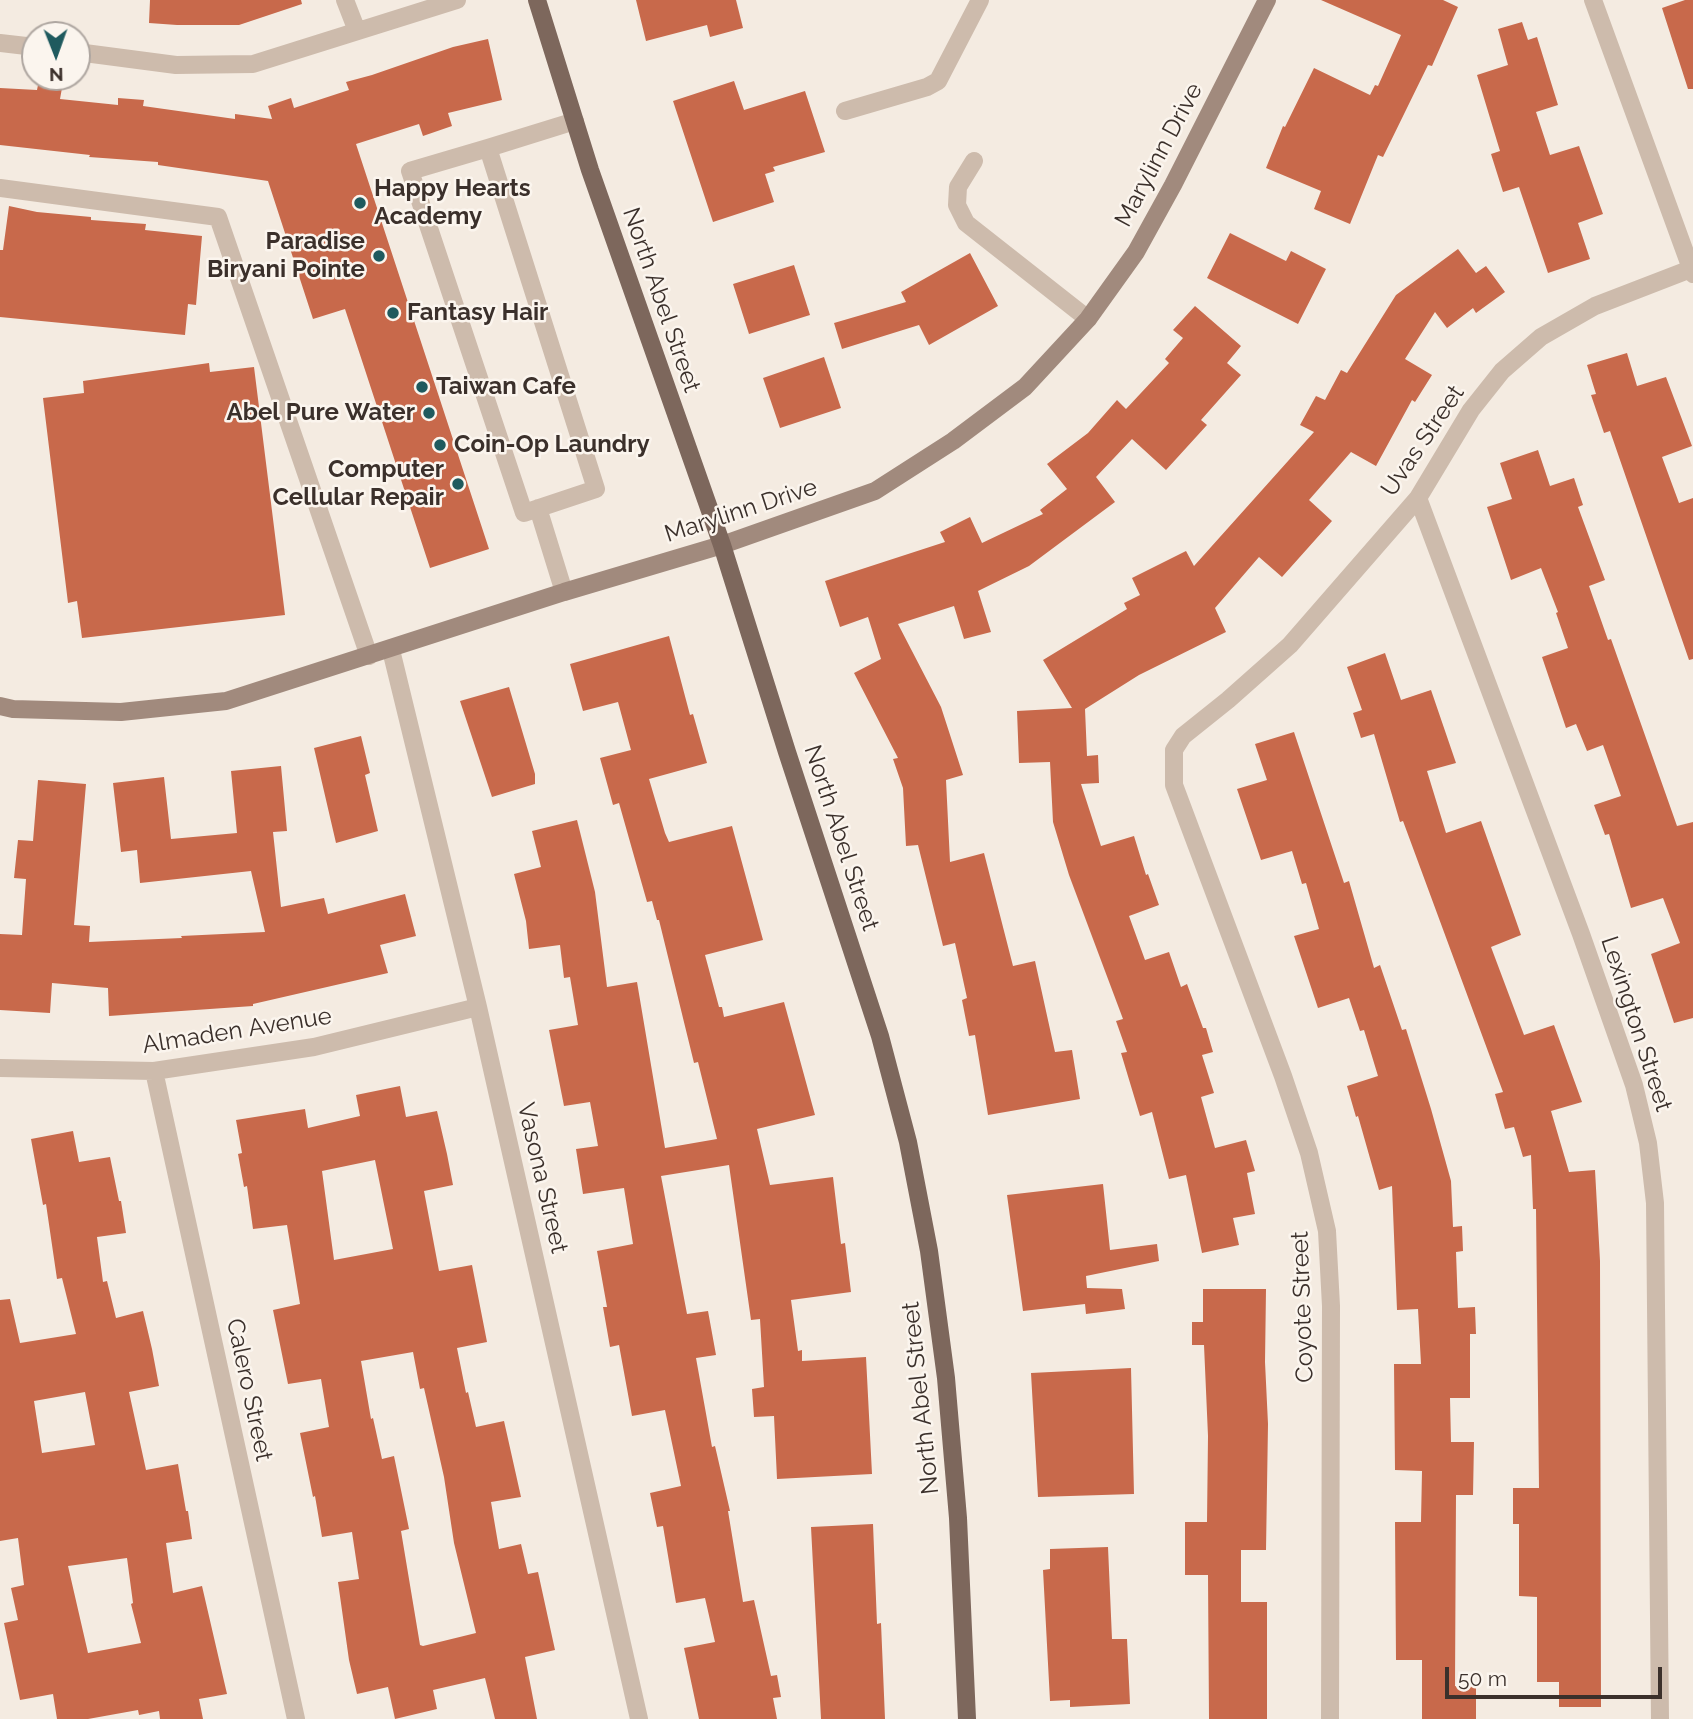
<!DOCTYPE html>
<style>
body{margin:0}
#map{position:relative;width:1693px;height:1719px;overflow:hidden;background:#f4ebe1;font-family:Raleway,sans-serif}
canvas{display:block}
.north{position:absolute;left:21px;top:21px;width:70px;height:70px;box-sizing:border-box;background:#fbf5ee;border:2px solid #aea6a0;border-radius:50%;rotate:179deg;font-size:19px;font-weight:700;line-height:28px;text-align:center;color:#3b302b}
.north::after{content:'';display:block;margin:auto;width:24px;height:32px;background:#1f5a5e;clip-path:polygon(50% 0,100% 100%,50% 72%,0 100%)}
.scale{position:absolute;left:1445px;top:1667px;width:217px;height:32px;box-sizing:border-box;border:4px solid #3b302b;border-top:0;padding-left:9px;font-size:21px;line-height:24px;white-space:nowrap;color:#3b302b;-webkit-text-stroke:5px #fbf5ee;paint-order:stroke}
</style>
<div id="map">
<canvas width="1693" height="1719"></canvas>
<div class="north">N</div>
<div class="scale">50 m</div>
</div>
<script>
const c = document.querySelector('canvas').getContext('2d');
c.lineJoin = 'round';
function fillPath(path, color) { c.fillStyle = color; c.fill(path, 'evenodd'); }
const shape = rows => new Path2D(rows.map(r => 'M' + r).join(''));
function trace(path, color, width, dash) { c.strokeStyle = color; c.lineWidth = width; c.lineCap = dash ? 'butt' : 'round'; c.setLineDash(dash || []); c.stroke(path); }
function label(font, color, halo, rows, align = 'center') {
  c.font = font + ' Raleway,sans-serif'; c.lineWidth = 5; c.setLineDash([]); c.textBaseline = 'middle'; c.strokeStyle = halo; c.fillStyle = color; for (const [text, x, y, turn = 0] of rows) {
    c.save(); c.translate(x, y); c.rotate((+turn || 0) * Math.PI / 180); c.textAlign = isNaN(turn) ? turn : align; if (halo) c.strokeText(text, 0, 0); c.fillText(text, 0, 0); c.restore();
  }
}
const building = shape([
 [150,0,301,0,302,4,239,25,177,25,149,23],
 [636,0,736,0,743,28,710,37,707,25,646,41],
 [1321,0,1443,0,1458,7,1432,66,1428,65,1383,157,1378,155,1350,224,1314,209,1321,191,1266,168,1283,126,1285,127,1314,68,1370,95,1375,85,1378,86,1401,35],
 [1685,0,1693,0,1693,89,1688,89,1662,8],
 [1522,22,1528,40,1537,37,1558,105,1536,112,1550,155,1579,146,1603,214,1578,223,1590,259,1548,273,1519,187,1503,192,1491,154,1500,151,1477,75,1508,65,1498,29],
 [488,39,502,100,448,113,452,126,423,136,419,124,356,144,489,549,430,568,345,309,313,319,268,181,158,165,158,162,89,157,90,155,0,145,0,88,37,90,38,85,62,88,60,99,118,105,118,98,144,100,143,106,235,119,235,114,272,119,268,106,291,98,294,108,349,90,346,82,372,75,453,47],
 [734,81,744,110,805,91,825,152,773,167,775,171,765,174,774,202,713,222,673,101],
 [9,206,37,212,91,217,91,220,146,224,145,230,202,236,196,305,188,304,185,335,0,317,0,250,3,250],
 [1230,233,1286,261,1291,251,1326,269,1298,324,1207,278],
 [1458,249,1476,273,1486,266,1505,292,1476,313,1473,308,1447,328,1435,312,1405,359,1432,375,1415,402,1412,400,1376,466,1351,452,1309,500,1332,521,1282,577,1259,557,1215,608,1226,632,1139,675,1085,709,1087,756,1098,755,1099,783,1081,784,1101,846,1134,836,1146,875,1148,874,1159,905,1129,916,1145,960,1169,952,1181,987,1187,984,1203,1028,1206,1028,1213,1052,1202,1055,1214,1093,1201,1097,1215,1148,1246,1140,1255,1171,1247,1173,1255,1214,1233,1218,1239,1245,1202,1253,1186,1175,1169,1179,1152,1112,1140,1116,1121,1053,1127,1052,1116,1021,1123,1019,1069,875,1053,822,1050,762,1019,763,1017,711,1072,708,1043,660,1127,609,1124,603,1140,595,1132,578,1186,551,1194,566,1314,432,1300,425,1316,396,1325,400,1341,370,1347,373,1396,295],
 [970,253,998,306,929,345,919,325,842,349,834,323,906,302,901,292],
 [794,265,810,315,749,334,733,284],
 [1195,306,1241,346,1227,363,1241,375,1201,420,1207,425,1166,470,1132,439,1096,477,1115,502,1029,566,978,591,991,632,964,639,954,606,898,624,941,707,963,775,946,780,950,862,984,853,1013,966,1035,961,1055,1052,1072,1050,1080,1099,988,1115,975,1035,969,1036,962,1000,967,998,955,943,943,946,918,845,906,846,903,788,893,759,898,758,854,673,881,659,868,617,840,627,825,581,945,542,940,532,970,517,982,543,1043,514,1040,510,1067,489,1047,464,1088,433,1117,400,1126,409,1169,363,1165,359,1183,338,1173,330],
 [1627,353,1637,386,1666,377,1692,446,1662,457,1679,503,1693,498,1693,659,1689,660,1610,431,1604,433,1591,395,1596,394,1587,365],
 [824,357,841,408,780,428,763,378],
 [209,363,210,372,254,367,285,615,82,638,77,601,68,603,43,398,84,393,83,381],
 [1538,450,1550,486,1574,478,1583,505,1578,507,1605,580,1589,586,1608,640,1611,639,1677,826,1693,822,1693,1018,1674,1023,1651,954,1680,943,1663,898,1631,908,1609,834,1605,835,1594,805,1621,796,1603,745,1587,751,1576,724,1566,728,1542,657,1568,648,1556,613,1558,612,1541,568,1511,580,1487,507,1512,499,1500,463],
 [669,636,690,715,693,714,707,763,649,779,665,833,669,842,732,826,763,940,705,955,719,1007,722,1007,724,1017,784,1002,815,1115,757,1129,770,1185,833,1177,841,1244,845,1243,851,1292,791,1300,798,1351,802,1350,802,1361,866,1357,872,1474,777,1479,774,1416,754,1417,752,1389,764,1387,760,1319,751,1320,729,1165,661,1176,687,1314,708,1311,716,1355,696,1358,712,1447,715,1446,730,1511,728,1511,743,1602,754,1600,771,1676,777,1675,781,1697,773,1698,777,1719,699,1719,684,1648,715,1642,705,1598,676,1603,663,1526,657,1527,650,1493,681,1486,665,1410,632,1416,619,1345,610,1347,603,1307,607,1307,597,1251,633,1244,624,1188,583,1194,576,1149,598,1146,590,1102,564,1106,549,1030,578,1025,570,977,564,978,560,945,529,949,526,921,514,874,541,867,532,831,577,820,595,892,607,987,637,982,665,1148,717,1139,698,1062,694,1063,659,920,657,920,652,901,647,902,619,803,613,805,600,758,631,750,618,702,583,711,570,664],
 [1385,653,1401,700,1431,690,1456,763,1427,771,1446,833,1481,821,1521,935,1491,947,1524,1035,1554,1025,1582,1102,1551,1111,1569,1172,1595,1170,1600,1261,1601,1707,1559,1707,1559,1682,1537,1682,1537,1597,1519,1596,1519,1524,1513,1524,1513,1488,1539,1488,1536,1209,1533,1209,1531,1155,1523,1157,1514,1127,1505,1129,1495,1094,1503,1092,1403,821,1400,822,1374,734,1361,738,1353,713,1362,710,1347,667],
 [509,687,535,774,535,784,492,797,460,701],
 [1294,732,1344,883,1349,881,1374,968,1380,965,1402,1030,1406,1029,1431,1109,1451,1181,1453,1227,1462,1226,1463,1251,1456,1252,1458,1308,1475,1307,1476,1334,1470,1334,1470,1398,1450,1398,1451,1442,1474,1442,1473,1495,1456,1495,1455,1686,1476,1686,1476,1719,1422,1719,1422,1660,1396,1660,1395,1522,1421,1522,1422,1471,1395,1470,1394,1364,1421,1364,1418,1309,1397,1310,1392,1186,1379,1190,1358,1116,1356,1117,1347,1086,1378,1076,1364,1030,1360,1031,1349,998,1318,1008,1294,936,1319,929,1306,883,1302,884,1292,851,1261,860,1237,789,1267,780,1255,744],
 [361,736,370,773,365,775,378,831,336,843,314,748],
 [281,766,287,831,273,832,281,907,324,898,328,914,405,894,416,936,380,945,388,973,253,1004,253,1006,109,1016,108,988,52,983,50,1013,0,1010,0,934,22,935,26,879,14,878,18,840,33,841,38,780,86,784,74,925,90,926,89,942,182,938,181,936,265,932,251,871,140,883,137,850,121,852,113,783,164,777,171,839,237,833,231,771],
 [400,1086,406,1117,437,1111,447,1154,453,1185,424,1191,439,1271,472,1265,487,1342,457,1348,466,1393,468,1392,476,1427,504,1421,521,1497,491,1502,499,1549,521,1544,528,1574,538,1572,555,1650,525,1657,537,1719,495,1719,485,1678,433,1690,437,1709,395,1719,388,1687,357,1694,349,1660,338,1582,359,1579,352,1532,322,1537,315,1496,313,1497,300,1433,329,1427,321,1379,288,1384,273,1310,300,1304,287,1225,253,1229,247,1186,244,1187,238,1154,242,1153,236,1120,305,1109,308,1128,360,1116,356,1095],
 [375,1160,393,1249,334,1260,322,1171],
 [413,1352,420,1389,424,1388,444,1477,454,1543,476,1633,423,1646,420,1645,401,1531,409,1529,394,1456,382,1459,373,1418,371,1419,361,1361],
 [73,1131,79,1162,110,1157,119,1201,121,1201,126,1233,97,1237,103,1282,107,1281,116,1318,143,1311,152,1349,159,1386,129,1392,146,1470,178,1464,186,1511,188,1511,192,1539,166,1543,173,1593,202,1586,227,1694,199,1699,203,1719,160,1719,159,1711,139,1715,138,1710,88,1719,57,1719,53,1694,20,1700,4,1623,18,1620,11,1588,24,1585,18,1538,0,1541,0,1300,10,1299,20,1343,76,1334,62,1278,57,1279,46,1204,43,1205,31,1139],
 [85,1392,95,1445,42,1453,34,1401],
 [127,1558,133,1603,131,1604,141,1643,88,1653,68,1566],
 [1103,1184,1110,1250,1157,1244,1159,1261,1086,1276,1087,1288,1122,1289,1125,1309,1086,1314,1085,1304,1023,1311,1007,1195],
 [1203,1289,1266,1289,1265,1362,1268,1424,1266,1550,1241,1550,1241,1602,1267,1602,1267,1719,1209,1719,1208,1575,1185,1575,1185,1522,1207,1522,1208,1436,1204,1345,1192,1345,1192,1322,1203,1322],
 [1131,1368,1134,1494,1038,1497,1031,1373],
 [873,1524,877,1624,881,1623,885,1719,821,1719,811,1527],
 [1108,1547,1112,1639,1127,1639,1130,1704,1070,1707,1070,1700,1050,1701,1043,1570,1050,1569,1050,1549]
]);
const lane = shape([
 [845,111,927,87,938,81,980,0],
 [488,148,596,489,524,513,410,171,488,148,575,121],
 [974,161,958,187,957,205,966,223,1088,319],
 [0,188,218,217,369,656],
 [538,508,564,592]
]);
const street = shape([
 [345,0,357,31],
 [1593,0,1693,274],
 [0,43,35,47],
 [77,52,176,65,253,64,457,0],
 [1418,498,1581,934,1634,1085,1648,1143,1655,1203,1660,1719],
 [391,650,478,1007,639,1719],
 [0,1068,154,1071,314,1047,478,1007],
 [154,1071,296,1719],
 [1330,1719,1331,1306,1327,1231,1309,1153,1283,1076,1174,785,1174,750,1183,736,1228,700,1290,645,1418,498,1471,410,1502,371,1541,337,1595,306,1691,269]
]);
const secondary = shape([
 [0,706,13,709,121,712,226,701,564,592,722,545,875,491,953,441,1025,387,1088,319,1136,252,1173,185,1267,0]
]);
const primary = shape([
 [537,0,590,170,722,545,787,752,880,1036,908,1142,929,1251,946,1378,958,1518,967,1719]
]);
const markers = [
 [360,203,7,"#1f5a5e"],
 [379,256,7,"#1f5a5e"],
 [393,313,7,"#1f5a5e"],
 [422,387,7,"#1f5a5e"],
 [429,413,7,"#1f5a5e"],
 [440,445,7,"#1f5a5e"],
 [458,484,7,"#1f5a5e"]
];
const streetNames = [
 ["Marylinn Drive",1159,155,-62],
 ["North Abel Street",661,300,71],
 ["Uvas Street",1423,441,-56],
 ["Marylinn Drive",741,511,-18],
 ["North Abel Street",841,838,72],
 ["Lexington Street",1636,1024,72],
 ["Almaden Avenue",237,1031,-9],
 ["Vasona Street",542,1178,77],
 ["Coyote Street",1303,1307,-92],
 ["Calero Street",249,1390,78],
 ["North Abel Street",921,1398,-96]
];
const poiNames = [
 ["Happy Hearts",374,189],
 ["Academy",374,217],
 ["Paradise",365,242,"right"],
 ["Biryani Pointe",365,270,"right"],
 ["Fantasy Hair",407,313],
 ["Taiwan Cafe",436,387],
 ["Abel Pure Water",415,413,"right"],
 ["Coin-Op Laundry",454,445],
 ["Computer",444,470,"right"],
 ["Cellular Repair",444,498,"right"]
];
fillPath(building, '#c8694b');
trace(lane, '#cdbbac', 18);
trace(street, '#cdbbac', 18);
trace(secondary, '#a18a7d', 18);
trace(primary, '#7d675c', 18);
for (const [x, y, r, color] of markers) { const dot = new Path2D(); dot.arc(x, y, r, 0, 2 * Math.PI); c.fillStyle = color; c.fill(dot); trace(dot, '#fbf5ee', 2.5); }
label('24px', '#3b302b', '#fbf5ee', streetNames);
label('bold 24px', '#3b302b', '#fbf5ee', poiNames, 'left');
</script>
